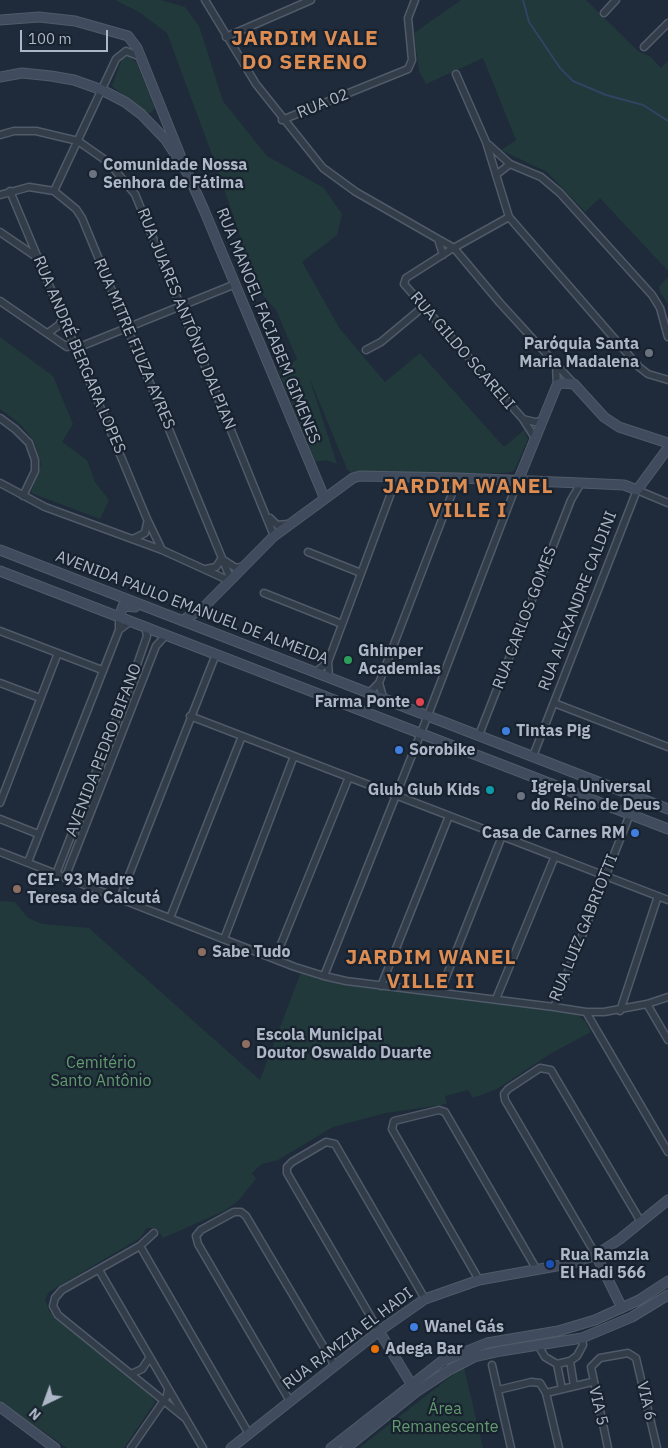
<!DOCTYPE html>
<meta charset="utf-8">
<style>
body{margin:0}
#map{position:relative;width:668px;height:1448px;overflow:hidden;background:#1f2b3a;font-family:"IBM Plex Sans",sans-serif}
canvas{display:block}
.north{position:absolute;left:20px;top:1378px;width:50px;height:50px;-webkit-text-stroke:4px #18222f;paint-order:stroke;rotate:222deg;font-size:14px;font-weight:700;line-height:20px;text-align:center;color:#adb7c7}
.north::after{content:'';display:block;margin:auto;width:18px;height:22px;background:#adb7c7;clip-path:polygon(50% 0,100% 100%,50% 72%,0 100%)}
.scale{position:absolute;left:20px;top:30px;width:88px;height:22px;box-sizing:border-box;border:2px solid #adb7c7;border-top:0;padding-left:6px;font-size:15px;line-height:18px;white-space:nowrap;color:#adb7c7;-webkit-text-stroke:4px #18222f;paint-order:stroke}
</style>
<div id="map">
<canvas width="668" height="1448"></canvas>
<div class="north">N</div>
<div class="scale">100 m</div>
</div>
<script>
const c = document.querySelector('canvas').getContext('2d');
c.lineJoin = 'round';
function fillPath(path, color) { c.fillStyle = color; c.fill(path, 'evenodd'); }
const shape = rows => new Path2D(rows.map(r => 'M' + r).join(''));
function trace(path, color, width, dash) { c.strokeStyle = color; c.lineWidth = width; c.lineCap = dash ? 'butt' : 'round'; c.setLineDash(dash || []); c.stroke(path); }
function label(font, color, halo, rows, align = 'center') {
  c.font = font + ' "IBM Plex Sans",sans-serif'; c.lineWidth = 4.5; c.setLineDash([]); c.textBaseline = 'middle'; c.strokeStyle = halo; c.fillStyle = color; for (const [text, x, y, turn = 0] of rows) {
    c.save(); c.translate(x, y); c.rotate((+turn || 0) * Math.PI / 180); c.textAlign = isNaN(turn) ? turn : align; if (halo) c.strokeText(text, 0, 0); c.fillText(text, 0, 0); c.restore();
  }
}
const green = shape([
 [115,0,161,0,185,7,199,26,223,101,267,156,324,188,342,214,337,235,302,262,340,329,385,382,420,353,504,447,524,430,528,439,515,469,512,472,503,473,353,474,347,469,309,377,337,464,326,460,315,462,279,373,297,359,276,310,258,290,218,171,167,33,139,12],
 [461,0,586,0,638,51,651,57,661,68,668,61,668,271,600,198,585,212,547,172,501,150,516,140,483,58,426,84,419,71,414,33],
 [128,56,136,62,155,108,151,113,147,113,112,86,122,59],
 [668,277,668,304,660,292,659,287],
 [0,337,53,376,73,424,62,442,87,460,95,482,109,500,100,519,31,493,41,464,34,441,19,423,0,409],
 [0,901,15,902,28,918,42,924,89,928,260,1080,301,972,338,984,574,1012,585,1021,591,1032,550,1054,497,1089,473,1098,468,1090,445,1096,447,1104,386,1113,333,1127,278,1160,262,1164,252,1173,256,1179,238,1201,224,1211,163,1238,157,1229,147,1228,140,1238,49,1292,45,1299,49,1311,151,1396,155,1402,124,1448,67,1448,0,1401],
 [464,1368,483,1448,359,1448,454,1374]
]);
const stream = shape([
 [523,0,529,22,560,68,573,81,606,95,643,105,668,121]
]);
const street = shape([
 [205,0,256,84,323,168,356,192,438,239],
 [604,13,616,0],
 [226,37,311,0],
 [644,47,668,23],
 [456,74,486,142,509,217,639,367,648,374,668,380],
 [282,120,408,69,412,60,408,18,415,0],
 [0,135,14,131,36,131,78,141,108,162,135,194,274,536],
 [489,145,510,164,541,177,560,193,652,295,660,308,668,337],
 [496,175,510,164],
 [10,191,147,519,162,550],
 [54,191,116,59,126,51,141,57],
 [0,195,29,187,54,191,76,209,82,218,231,580],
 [509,217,450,250,406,278,404,284,523,419,535,438],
 [0,232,38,258],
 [443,255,438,239,454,248,500,303,574,384],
 [0,301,67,347],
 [48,333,59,325,63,317],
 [65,345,77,348,233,285],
 [366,350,381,342,423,307],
 [556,365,557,385],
 [0,418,15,429,29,443,35,460,35,471,23,496],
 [523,419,535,422,542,421],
 [0,483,45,507,162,550,230,581],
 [270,518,277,525,288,524],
 [133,539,145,533,147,523],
 [308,552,361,573],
 [225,561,236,568,244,566],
 [206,569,216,567,222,558],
 [264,593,342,624],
 [119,617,119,630,131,621],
 [0,631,102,670],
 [328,662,397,477],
 [316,672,328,662,329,677],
 [0,683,40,698],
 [379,683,458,478],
 [370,692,379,683,383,697],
 [554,703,668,747],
 [190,716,668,900],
 [479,735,571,500,581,483],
 [533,756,637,490,668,503],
 [0,803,58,653],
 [0,819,38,834],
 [0,852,295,967,324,976,346,981,554,1007,630,814,630,805,626,793],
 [28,862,119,630],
 [56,874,132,679,147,636,145,626],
 [65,878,156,646,166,635],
 [120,898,216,654],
 [170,918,242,736],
 [224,939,294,756],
 [275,959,349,777],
 [324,976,430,710,518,481],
 [381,986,449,816],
 [440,992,502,836],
 [496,999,555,856],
 [647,1004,668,1040],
 [554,1007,586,1012,604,1012,647,1004,668,997],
 [620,1011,658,896],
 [586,1012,668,1152],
 [154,1233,140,1246,62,1290,55,1298,53,1306,58,1315,185,1418],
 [140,1246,249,1434],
 [596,1255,505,1100,504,1094,508,1089,540,1068,551,1070,641,1222],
 [99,1270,203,1448],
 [479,1280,392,1129,394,1121,439,1110,445,1112,537,1270],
 [379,1331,287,1173,287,1167,292,1162,326,1142,335,1144,425,1299],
 [538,1345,545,1357,557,1364,570,1361,577,1356,583,1345,582,1338],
 [570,1361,574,1386],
 [557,1364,562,1389],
 [492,1365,511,1448],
 [131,1374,142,1369,150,1357],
 [498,1390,531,1382,540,1383,546,1393,559,1448],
 [546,1393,592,1382],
 [290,1401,198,1244,196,1236,201,1230,234,1212,241,1212,246,1216,335,1366],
 [131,1448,167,1396,168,1389],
 [608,1448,591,1367,600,1358,628,1353,636,1358,657,1448]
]);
const secondary = shape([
 [0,20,39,17,75,21,128,36,137,48,180,155],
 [0,77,22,73,51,76,74,80,102,90,125,102,141,114,166,140,188,174,204,210,324,497],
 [518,481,557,385,562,383,574,384,604,417,619,427,668,443],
 [0,550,668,809],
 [0,571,668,829],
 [119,617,123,606,135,607],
 [183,620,203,608,274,536,353,478,360,476,458,478,581,483,624,485,637,490,668,448],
 [596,1255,622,1308],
 [379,1331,413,1387],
 [0,1407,55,1448],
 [231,1448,379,1331,425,1299,479,1280,573,1263,596,1255,620,1239,668,1200],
 [331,1448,442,1361,487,1343,558,1331,595,1320,639,1300,668,1281],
 [346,1448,416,1392,451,1369,474,1357,501,1351,582,1338,632,1317,668,1295]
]);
const markers = [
 [93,174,5,"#6b7280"],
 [649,353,5,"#6b7280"],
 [348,660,5,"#2e9e5b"],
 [420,702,5,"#e0444e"],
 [506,731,5,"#3f7fe0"],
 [399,750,5,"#3f7fe0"],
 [490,790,5,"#0f9aa8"],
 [521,796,5,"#6b7280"],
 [635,833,5,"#3f7fe0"],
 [17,889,5,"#8d6e63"],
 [202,952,5,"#8d6e63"],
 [246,1044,5,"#8d6e63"],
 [550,1264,5,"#1a4fb4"],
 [414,1327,5,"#3f7fe0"],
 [375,1349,5,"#e8710a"]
];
const streetNames = [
 ["RUA 02",323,104,-22],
 ["RUA JUARES ANTÔNIO DALPIAN",186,319,68],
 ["RUA MANOEL FACIABEM GIMENES",268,326,68],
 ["RUA MITRE FIUZA AYRES",134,344,67],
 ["RUA GILDO SCARELI",462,351,49],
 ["RUA ANDRÉ BERGARA LOPES",79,355,67],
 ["RUA ALEXANDRE CALDINI",578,601,-69],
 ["AVENIDA PAULO EMANUEL DE ALMEIDA",192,608,21],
 ["RUA CARLOS GOMES",525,618,-69],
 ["AVENIDA PEDRO BIFANO",104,750,-69],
 ["RUA LUIZ GABRIOTTI",584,928,-68],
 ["RUA RAMZIA EL HADI",348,1339,-37],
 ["VIA 6",646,1401,77],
 ["VIA 5",598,1406,77]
];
const poiNames = [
 ["Comunidade Nossa",103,165],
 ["Senhora de Fátima",103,183],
 ["Paróquia Santa",639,344,"right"],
 ["Maria Madalena",639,362,"right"],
 ["Ghimper",358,651],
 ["Academias",358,669],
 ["Farma Ponte",410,702,"right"],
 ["Tintas Pig",516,731],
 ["Sorobike",409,750],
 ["Igreja Universal",531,787],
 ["do Reino de Deus",531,805],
 ["Glub Glub Kids",480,790,"right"],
 ["Casa de Carnes RM",625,833,"right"],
 ["CEI- 93 Madre",27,880],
 ["Teresa de Calcutá",27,898],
 ["Sabe Tudo",212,952],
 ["Escola Municipal",256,1035],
 ["Doutor Oswaldo Duarte",256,1053],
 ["Rua Ramzia",560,1255],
 ["El Hadi 566",560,1273],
 ["Wanel Gás",424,1327],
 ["Adega Bar",385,1349]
];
const parkNames = [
 ["Cemitério",101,1063],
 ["Santo Antônio",101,1081],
 ["Área",445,1409],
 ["Remanescente",445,1427]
];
const districtNames = [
 ["JARDIM VALE",305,39],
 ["DO SERENO",305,63],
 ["JARDIM WANEL",468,487],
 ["VILLE I",468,511],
 ["JARDIM WANEL",431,958],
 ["VILLE II",431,982]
];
fillPath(green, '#21393b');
trace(stream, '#2f4561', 2);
trace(street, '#505a68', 9);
trace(secondary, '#505a68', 11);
trace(street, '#333d4a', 6);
trace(secondary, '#404c5e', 9);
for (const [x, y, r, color] of markers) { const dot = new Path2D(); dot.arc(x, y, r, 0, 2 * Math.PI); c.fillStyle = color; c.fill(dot); trace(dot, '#18222f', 2); }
label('16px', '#adb7c7', '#18222f', streetNames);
label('bold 16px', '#adb7c7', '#18222f', poiNames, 'left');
label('16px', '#629a6e', '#18222f', parkNames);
c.letterSpacing = '1px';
label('bold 21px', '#dd8c52', '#18222f', districtNames);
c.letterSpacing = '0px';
</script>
